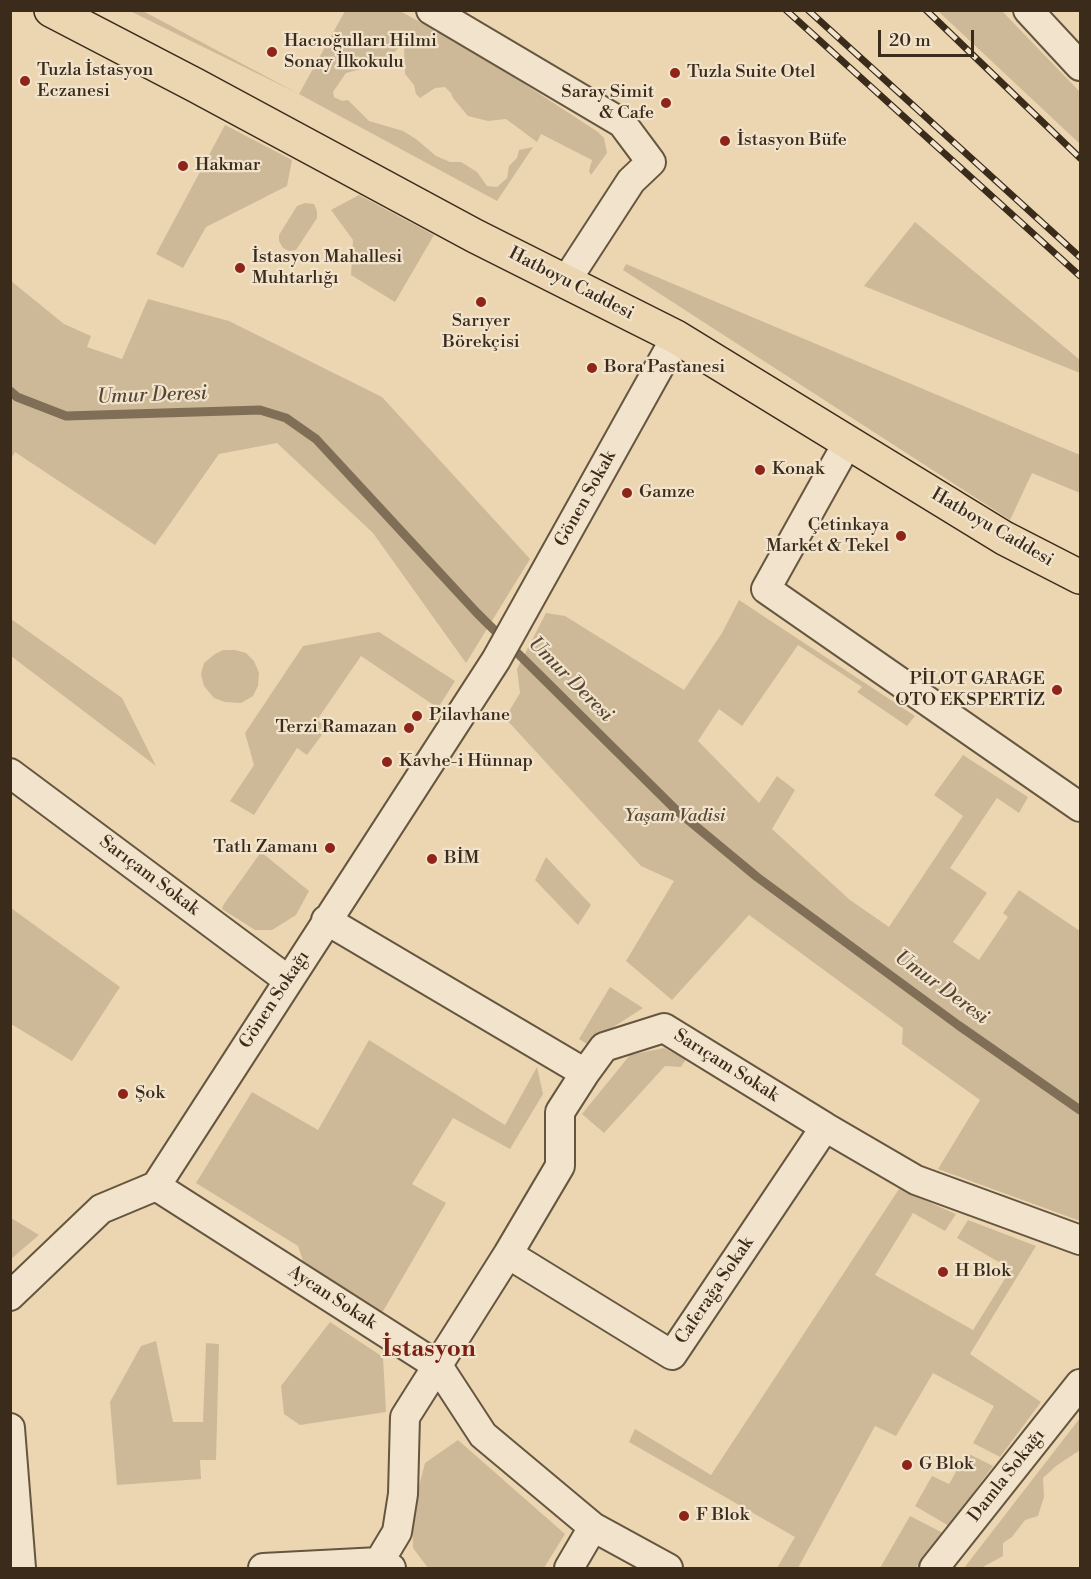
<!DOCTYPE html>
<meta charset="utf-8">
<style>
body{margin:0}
#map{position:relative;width:1091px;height:1579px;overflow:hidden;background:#ebd6b1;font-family:"Libre Bodoni",serif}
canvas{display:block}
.frame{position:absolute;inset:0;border:12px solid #3a2b1b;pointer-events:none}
.scale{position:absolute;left:878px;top:30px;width:96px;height:27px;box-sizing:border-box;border:3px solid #3a2b1b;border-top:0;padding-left:8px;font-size:18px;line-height:21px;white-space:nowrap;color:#3a2b1b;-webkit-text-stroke:4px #f2e4cc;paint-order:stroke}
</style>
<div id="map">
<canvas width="1091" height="1579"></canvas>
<div class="frame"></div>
<div class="scale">20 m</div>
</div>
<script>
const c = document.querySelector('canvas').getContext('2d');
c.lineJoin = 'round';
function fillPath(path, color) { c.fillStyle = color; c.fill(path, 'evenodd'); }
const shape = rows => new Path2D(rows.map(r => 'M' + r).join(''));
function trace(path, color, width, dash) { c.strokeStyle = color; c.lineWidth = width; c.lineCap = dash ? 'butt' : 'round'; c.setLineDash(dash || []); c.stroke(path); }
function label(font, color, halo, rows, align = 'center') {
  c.font = font + ' "Libre Bodoni",serif'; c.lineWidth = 4.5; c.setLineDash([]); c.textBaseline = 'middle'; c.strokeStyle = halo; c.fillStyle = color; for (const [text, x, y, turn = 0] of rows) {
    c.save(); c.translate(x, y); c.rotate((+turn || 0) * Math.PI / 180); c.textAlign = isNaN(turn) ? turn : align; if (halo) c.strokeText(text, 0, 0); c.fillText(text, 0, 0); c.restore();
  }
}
const green = shape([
 [130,11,143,11,299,94,345,11,400,11,483,57,598,132,604,138,607,153,591,175,589,171,592,160,541,134,537,142,506,119,488,121,468,116,453,98,451,93,445,87,435,88,420,98,416,94,414,85,405,74,404,47,400,47,380,64,346,73,333,92,334,97,342,101,348,100,369,121,403,131,416,139,436,156,450,162,461,162,477,172,487,186,497,187,507,178,509,166,517,158,519,150,533,147,497,201,299,94],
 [938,11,1002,11,1080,92,1080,144],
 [225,125,292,160,287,186,206,227,183,268,156,254],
 [359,195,434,235,395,302,351,275,353,240,331,210],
 [305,203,314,204,317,211,317,218,296,250,289,251,283,248,279,241,279,235,297,206],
 [915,222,1080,360,1080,373,864,286],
 [626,264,1080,455,1080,493,1032,473,1010,520,623,270],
 [11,281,64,324,91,336,87,347,122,359,148,299,229,321,382,397,530,559,466,663,373,533,277,443,219,454,155,545,15,452,11,459],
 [739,600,915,716,907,726,857,692,862,687,798,645,742,726,719,709,698,741,759,803,777,776,795,790,772,829,850,900,889,927,963,816,934,795,963,755,1028,797,1019,813,997,798,950,868,987,893,953,942,979,960,1008,917,1003,913,1019,890,1080,931,1080,1221,938,1169,980,1100,902,1044,903,1028,749,915,672,1000,626,961,674,881,641,866,505,718,520,693,517,669,546,613,565,616,684,690,722,633],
 [11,619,122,698,156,766,11,656],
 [379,632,455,681,438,708,361,656,317,720,327,728,307,755,297,748,254,815,230,801,254,765,245,733,303,646],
 [223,650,235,650,246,653,254,661,259,673,258,686,253,696,241,703,225,702,214,698,204,686,201,674,204,663,215,654],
 [261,852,309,891,296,915,272,930,255,930,222,909,224,904],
 [546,857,591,905,578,925,535,880],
 [11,908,120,987,72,1061,11,1024],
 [610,987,643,1008,587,1044,579,1039],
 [369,1040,505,1125,537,1067,543,1094,510,1149,453,1118,412,1184,446,1203,382,1313,304,1264,298,1246,196,1183,252,1092,318,1130],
 [664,1048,686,1059,681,1067,665,1066,604,1133,582,1114,630,1055],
 [899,1189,956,1214,945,1231,913,1213,875,1275,973,1330,1011,1269,957,1238,968,1220,1036,1246,970,1354,1041,1402,1000,1457,973,1443,994,1406,933,1373,896,1436,875,1426,798,1568,777,1568,795,1537,629,1442,635,1429,711,1475],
 [11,1218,39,1235,11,1259],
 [330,1322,383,1357,386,1412,300,1425,284,1414,281,1386],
 [156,1341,173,1422,203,1422,206,1343,219,1344,216,1460,200,1460,201,1479,117,1485,110,1402,141,1346],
 [1080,1418,1080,1450,1056,1466,1043,1478,1044,1497,1038,1516,1025,1520,1012,1537,1003,1543,1003,1556,981,1568,964,1568],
 [458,1440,565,1534,544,1568,428,1568,413,1548,412,1514,425,1463],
 [967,1453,993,1466,949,1526,915,1506,932,1476,949,1484],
 [910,1516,943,1533,916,1568,880,1568]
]);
const stream = shape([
 [10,391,17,397,66,416,260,410,286,418,316,439,477,613,675,809,757,877,958,1025,1080,1110]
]);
const minor = shape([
 [431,10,622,123,651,162,631,181,566,281],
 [1028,10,1080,66],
 [848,442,766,589,1080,807],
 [10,773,288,980],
 [326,920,585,1073,604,1047,664,1028,825,1127,916,1180,1080,1240],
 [156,1186,438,1366,483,1435,593,1527,668,1568],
 [508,1254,672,1355,825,1127],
 [10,1296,101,1209,156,1186,496,660,676,337],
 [10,1428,21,1568],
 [379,1562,397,1532,403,1494,405,1417,508,1254,560,1166,560,1112,585,1073],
 [263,1568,379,1562,391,1568],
 [569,1568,593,1527],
 [934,1568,1080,1384]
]);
const primary = shape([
 [51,10,195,85,475,236,676,337,1004,538,1080,577]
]);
const rail = shape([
 [786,10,1080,276],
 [808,10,1080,257],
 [926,10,1080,158]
]);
const markers = [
 [272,52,6,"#8f2418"],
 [675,73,6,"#8f2418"],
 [25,81,6,"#8f2418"],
 [666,103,6,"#8f2418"],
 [725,141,6,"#8f2418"],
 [183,166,6,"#8f2418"],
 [240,268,6,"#8f2418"],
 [481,302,6,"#8f2418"],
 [592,368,6,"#8f2418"],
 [760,470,6,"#8f2418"],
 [627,493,6,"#8f2418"],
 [901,536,6,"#8f2418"],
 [1057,690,6,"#8f2418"],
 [417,716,6,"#8f2418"],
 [409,728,6,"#8f2418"],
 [387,762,6,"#8f2418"],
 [330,848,6,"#8f2418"],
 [432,859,6,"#8f2418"],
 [123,1094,6,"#8f2418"],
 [943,1272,6,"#8f2418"],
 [907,1465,6,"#8f2418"],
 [684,1516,6,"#8f2418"]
];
const poiNames = [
 ["Hacıoğulları Hilmi",284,42],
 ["Sonay İlkokulu",284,63],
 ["Tuzla İstasyon",37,71],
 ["Eczanesi",37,92],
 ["Tuzla Suite Otel",687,73],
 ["Saray Simit",654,93,"right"],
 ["& Cafe",654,114,"right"],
 ["İstasyon Büfe",737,141],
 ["Hakmar",195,166],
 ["İstasyon Mahallesi",252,258],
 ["Muhtarlığı",252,279],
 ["Sarıyer",481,322,"center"],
 ["Börekçisi",481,343,"center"],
 ["Bora Pastanesi",604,368],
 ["Konak",772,470],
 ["Gamze",639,493],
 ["Çetinkaya",889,526,"right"],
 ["Market & Tekel",889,547,"right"],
 ["PİLOT GARAGE",1045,680,"right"],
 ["OTO EKSPERTİZ",1045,701,"right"],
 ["Pilavhane",429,716],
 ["Terzi Ramazan",397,728,"right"],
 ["Kavhe-i Hünnap",399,762],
 ["Tatlı Zamanı",318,848,"right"],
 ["BİM",444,859],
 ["Şok",135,1094],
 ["H Blok",955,1272],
 ["G Blok",919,1465],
 ["F Blok",696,1516]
];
const streetNames = [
 ["Hatboyu Caddesi",571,284,27],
 ["Gönen Sokak",586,499,-61],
 ["Hatboyu Caddesi",992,528,30],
 ["Sarıçam Sokak",149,876,37],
 ["Gönen Sokağı",275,1000,-57],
 ["Sarıçam Sokak",726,1066,32],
 ["Caferağa Sokak",715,1291,-56],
 ["Aycan Sokak",332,1298,33],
 ["Damla Sokağı",1007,1476,-52]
];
const parkNames = [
 ["Yaşam Vadisi",675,817]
];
const waterNames = [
 ["Umur Deresi",152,396,-2],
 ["Umur Deresi",570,680,45],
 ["Umur Deresi",941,988,36]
];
const districtNames = [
 ["İstasyon",429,1350]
];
fillPath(green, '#cdb998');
trace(stream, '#806f56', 9);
trace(minor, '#665640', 32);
trace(primary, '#3a2b1b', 36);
trace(minor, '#f2e4cc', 28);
trace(primary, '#ebd6b1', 33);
trace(rail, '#3a2b1b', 7);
trace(rail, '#f2e4cc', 4.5, [14]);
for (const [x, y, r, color] of markers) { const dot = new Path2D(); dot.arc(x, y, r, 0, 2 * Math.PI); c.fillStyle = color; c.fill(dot); trace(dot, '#f2e4cc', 2); }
label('18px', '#3a2b1b', '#f2e4cc', poiNames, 'left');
label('18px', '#3a2b1b', '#f2e4cc', streetNames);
label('italic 18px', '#574734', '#f2e4cc', parkNames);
label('italic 20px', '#574734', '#f2e4cc', waterNames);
label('bold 24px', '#7a1f14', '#f2e4cc', districtNames);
</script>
